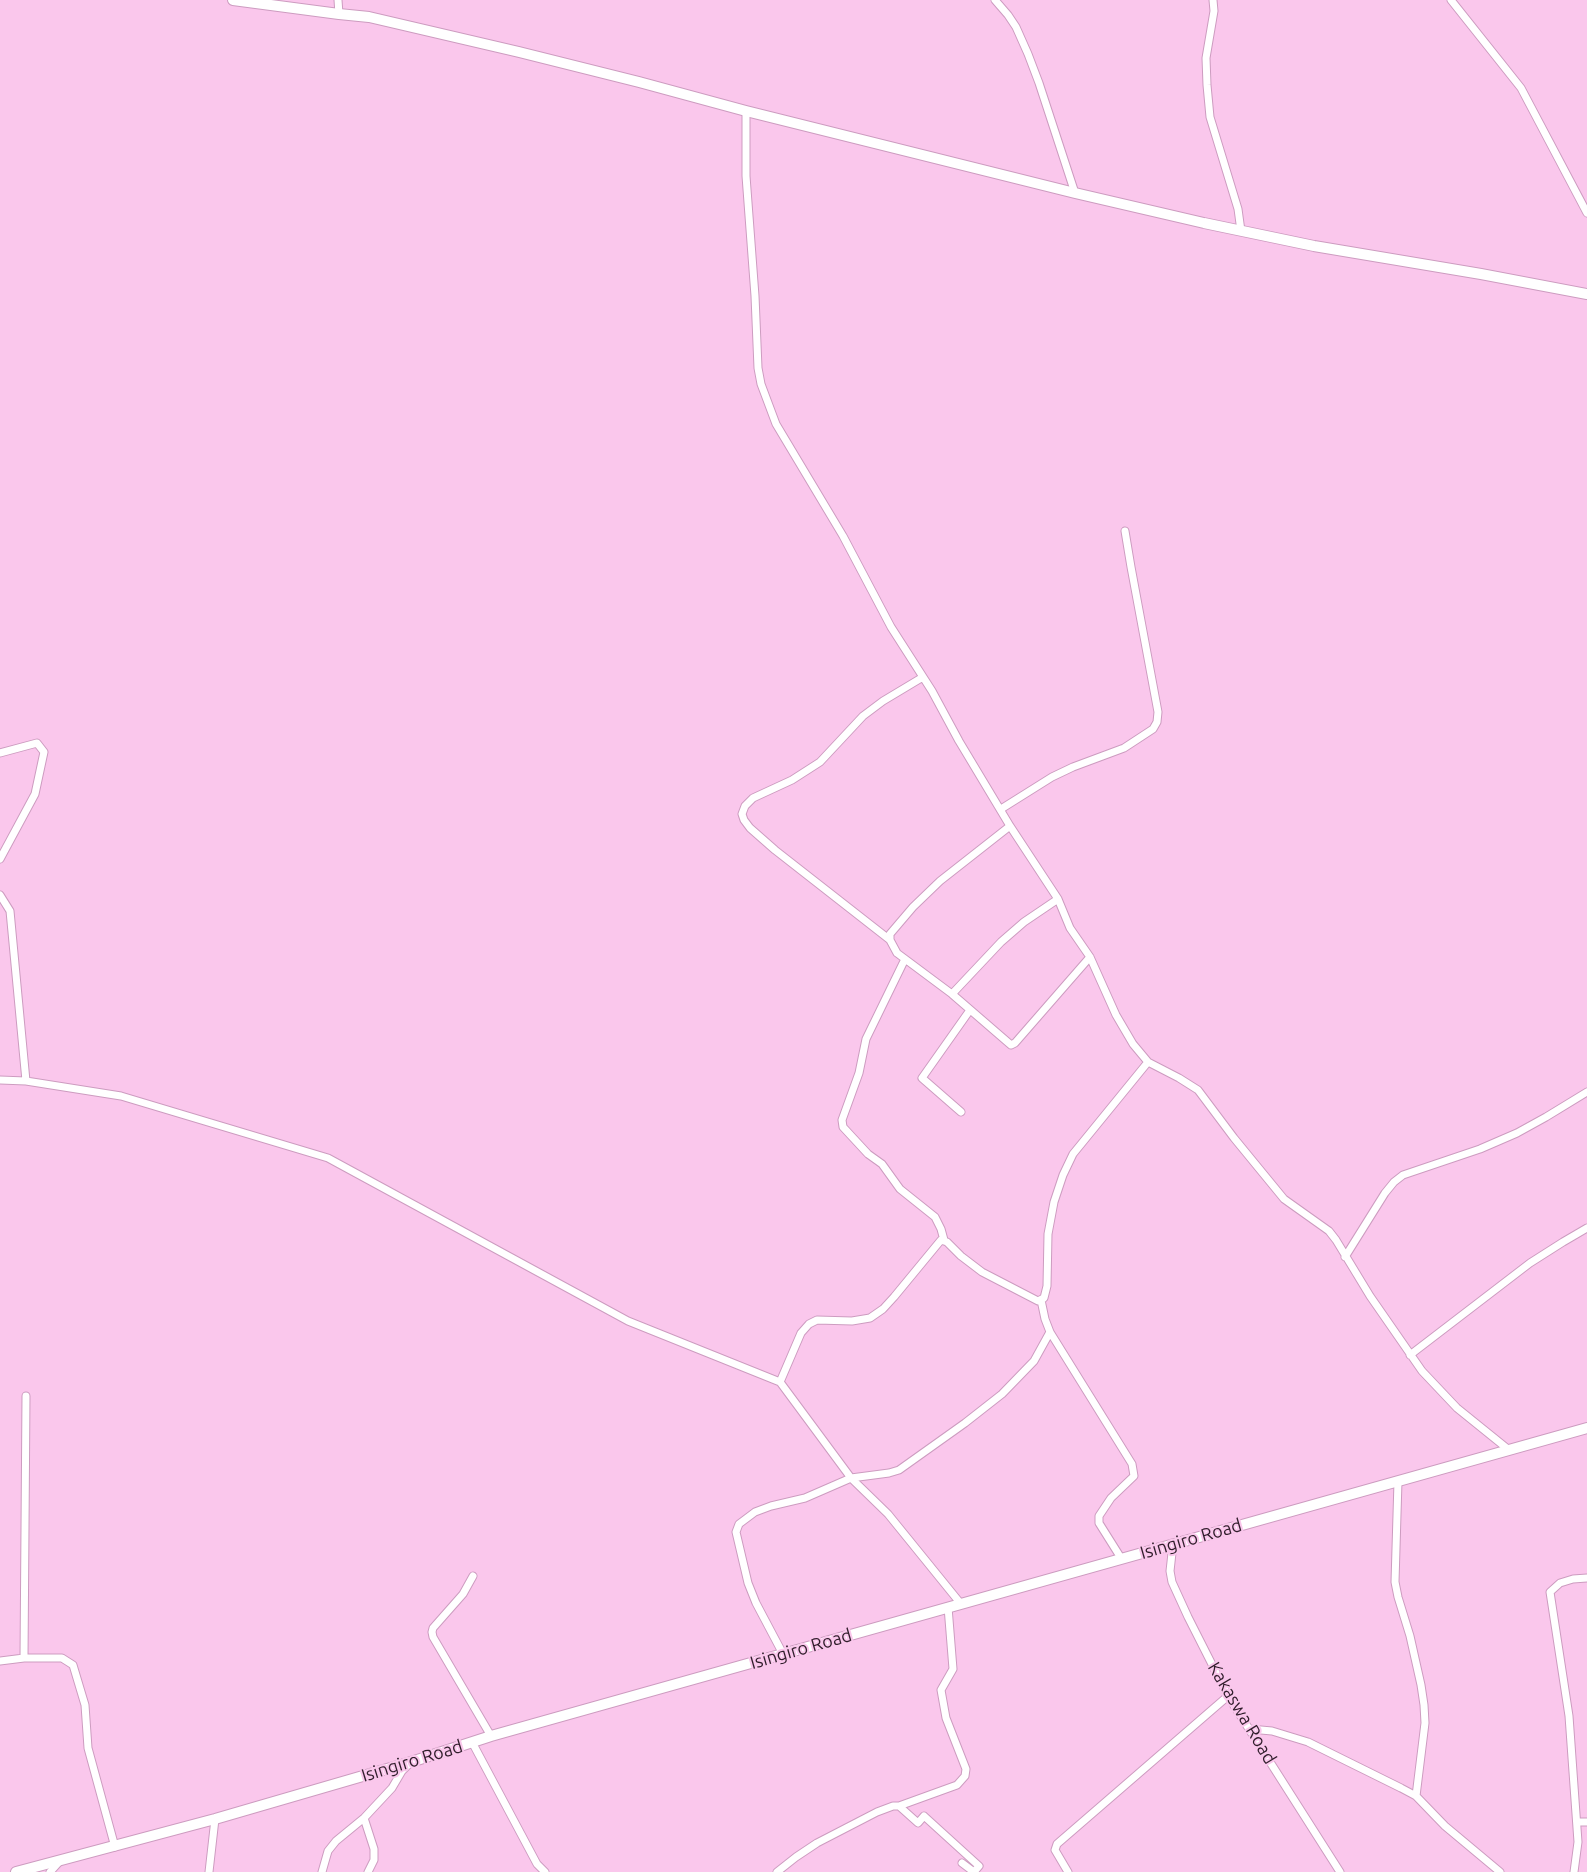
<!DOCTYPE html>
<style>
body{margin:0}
canvas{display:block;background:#fac7ec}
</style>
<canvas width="1587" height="1872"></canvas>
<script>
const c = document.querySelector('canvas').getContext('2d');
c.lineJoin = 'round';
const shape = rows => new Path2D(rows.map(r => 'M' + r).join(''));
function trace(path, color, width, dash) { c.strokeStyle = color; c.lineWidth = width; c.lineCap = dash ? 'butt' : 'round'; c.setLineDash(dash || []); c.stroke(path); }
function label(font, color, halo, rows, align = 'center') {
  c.font = font + ' Ubuntu,sans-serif'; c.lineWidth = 4; c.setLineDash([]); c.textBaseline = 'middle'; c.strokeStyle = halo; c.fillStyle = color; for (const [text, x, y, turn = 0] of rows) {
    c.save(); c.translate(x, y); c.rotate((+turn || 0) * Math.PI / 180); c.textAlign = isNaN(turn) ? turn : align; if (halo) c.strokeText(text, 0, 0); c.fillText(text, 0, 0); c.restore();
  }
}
const minor = shape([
 [338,0,339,14],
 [995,0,1008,15,1016,27,1028,54,1039,83,1075,193],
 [1213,0,1214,11,1206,58,1207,85,1210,117,1238,209,1241,231],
 [1451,0,1521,88,1587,213],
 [746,111,746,176,755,296,758,368,761,384,776,424,843,536,891,627,932,691,959,741,1010,826,1058,899,1070,928,1090,957,1116,1015,1133,1044,1148,1062,1179,1078,1198,1090,1234,1138,1284,1199,1329,1231,1336,1240,1370,1296,1422,1371,1457,1408,1509,1450],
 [923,677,883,701,863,716,820,762,792,780,753,798,745,806,742,814,744,820,750,828,775,850,890,940,897,953,952,994,1011,1045,1015,1043,1090,957],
 [0,753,37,743,44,752,35,794,0,859],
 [1001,809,1052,777,1073,767,1124,748,1153,729,1157,722,1158,712,1131,567,1125,531],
 [0,895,10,911,26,1081],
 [890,940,890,934,913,907,940,881,1010,826],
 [905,959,866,1039,859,1073,842,1120,843,1127,868,1154,882,1164,900,1189,935,1217,941,1229,944,1240],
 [952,994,1001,942,1024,922,1058,899],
 [0,1080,26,1081,121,1096,328,1158,628,1321,780,1382,851,1478,888,1514,961,1604],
 [961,1112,922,1078,970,1010],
 [1345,1257,1385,1193,1394,1182,1403,1175,1480,1149,1517,1133,1546,1117,1587,1092],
 [1041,1300,1045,1319,1050,1332,1132,1464,1134,1476,1111,1498,1099,1516,1099,1523,1121,1558],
 [1410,1355,1530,1263,1563,1242,1587,1228],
 [780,1382,801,1333,809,1324,817,1320,852,1321,870,1318,883,1309,894,1297,941,1240,947,1242,961,1256,982,1272,1038,1301,1044,1298,1047,1286,1048,1234,1054,1202,1063,1175,1073,1154,1148,1062],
 [1398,1481,1395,1582,1398,1597,1410,1636,1421,1685,1424,1705,1425,1723,1416,1796],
 [1173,1544,1170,1571,1172,1582,1188,1617,1228,1696,1340,1872],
 [473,1576,463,1594,433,1628,432,1632,433,1637,491,1736],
 [783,1654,756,1603,748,1583,736,1532,739,1524,755,1512,771,1506,805,1498,851,1478,889,1473,899,1470,965,1423,1002,1394,1034,1361,1050,1332],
 [24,1658,26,1396],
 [0,1661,24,1658,62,1658,73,1665,85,1705,88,1748,115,1847],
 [1250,1729,1272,1731,1308,1742,1401,1788,1416,1796,1445,1826,1500,1872],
 [472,1742,537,1864,545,1872],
 [899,1806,957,1785,965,1776,966,1769,946,1718,941,1690,953,1669,948,1607],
 [364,1818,374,1849,374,1860,368,1872],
 [1577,1822,1587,1822],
 [962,1863,974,1872],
 [50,1872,60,1861],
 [209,1872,215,1819],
 [322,1872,328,1851,336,1841,364,1818,392,1788,402,1771,411,1762],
 [777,1872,796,1857,817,1843,877,1812,893,1806,899,1806,918,1823,924,1816,979,1866,974,1872],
 [1068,1872,1055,1850,1057,1844,1228,1696],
 [1574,1872,1578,1842,1569,1716,1550,1592,1560,1583,1573,1579,1587,1578]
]);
const secondary = shape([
 [233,0,339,14,369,17,519,52,639,82,746,111,1075,193,1204,223,1314,246,1481,274,1587,294]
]);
const primary = shape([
 [16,1872,215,1819,411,1762,491,1736,1587,1428]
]);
const streetNames = [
 ["Isingiro Road",1191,1539,-16],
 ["Isingiro Road",801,1649,-16],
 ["Kakaswa Road",1242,1713,59],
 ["Isingiro Road",412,1761,-17]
];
trace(minor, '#cd9cc0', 9);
trace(secondary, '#cd9cc0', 12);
trace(primary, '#cd9cc0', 12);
trace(minor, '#fff', 7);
trace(secondary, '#fff', 10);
trace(primary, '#fff', 10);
label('18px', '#301d2b', '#fac7ec', streetNames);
</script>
